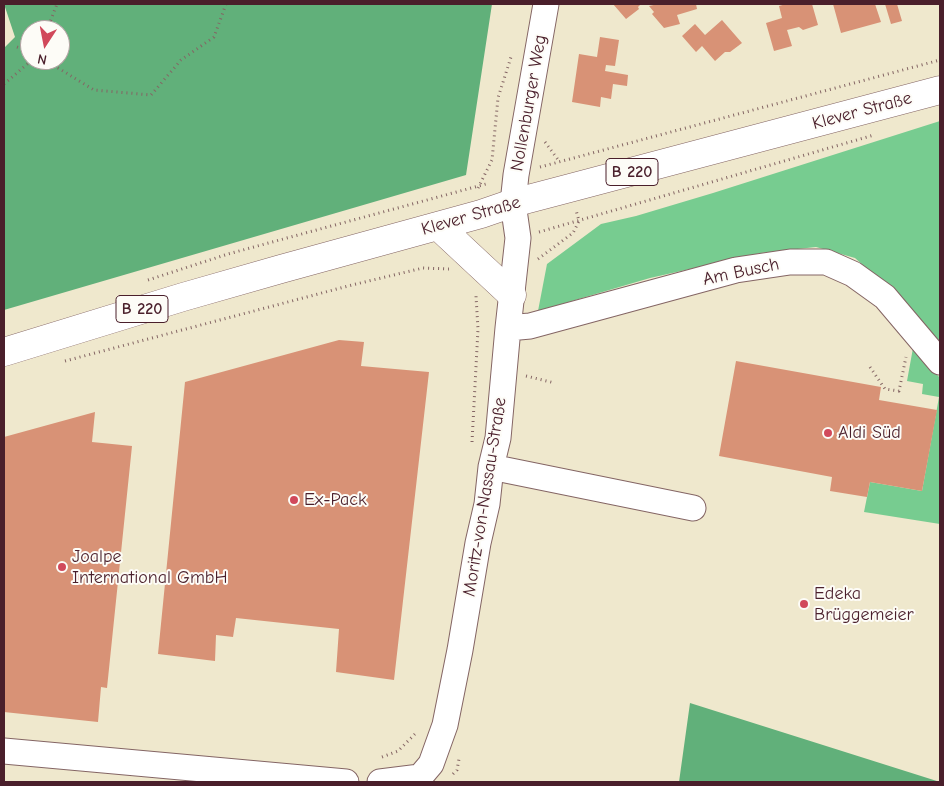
<!DOCTYPE html>
<meta charset="utf-8">
<style>
body{margin:0}
#map{position:relative;width:944px;height:786px;overflow:hidden;background:#efe8cd;font-family:"Comic Neue",sans-serif}
canvas{display:block}
.frame{position:absolute;inset:0;border:5px solid #4a1f2b;pointer-events:none}
.north{position:absolute;left:20px;top:20px;width:50px;height:50px;box-sizing:border-box;background:#fdfcf7;border:1px solid #b5a4a5;border-radius:50%;rotate:191deg;font-size:14px;font-weight:700;line-height:20px;text-align:center;color:#4a1f2b}
.north::after{content:'';display:block;margin:auto;width:18px;height:22px;background:#d1495b;clip-path:polygon(50% 0,100% 100%,50% 72%,0 100%)}
</style>
<div id="map">
<canvas width="944" height="786"></canvas>
<div class="frame"></div>
<div class="north">N</div>
</div>
<script>
const c = document.querySelector('canvas').getContext('2d');
c.lineJoin = 'round';
function fillPath(path, color) { c.fillStyle = color; c.fill(path, 'evenodd'); }
const shape = rows => new Path2D(rows.map(r => 'M' + r).join(''));
function trace(path, color, width, dash) { c.strokeStyle = color; c.lineWidth = width; c.lineCap = dash ? 'butt' : 'round'; c.setLineDash(dash || []); c.stroke(path); }
function label(font, color, halo, rows, align = 'center') {
  c.font = font + ' "Comic Neue",sans-serif'; c.lineWidth = 4; c.setLineDash([]); c.textBaseline = 'middle'; c.strokeStyle = halo; c.fillStyle = color; for (const [text, x, y, turn = 0] of rows) {
    c.save(); c.translate(x, y); c.rotate((+turn || 0) * Math.PI / 180); c.textAlign = isNaN(turn) ? turn : align; if (halo) c.strokeText(text, 0, 0); c.fillText(text, 0, 0); c.restore();
  }
}
const green = shape([
 [940,121,940,344,899,298,855,258,816,247,761,253,650,278,538,311,547,264,601,224,636,216,713,193],
 [913,348,940,378,940,524,864,512,870,482,922,491,939,397,922,394,923,384,907,381]
]);
const forest = shape([
 [4,4,492,4,466,175,4,310,4,48,15,37],
 [30,30,60,30,60,60,30,60],
 [690,703,940,782,679,782]
]);
const building = shape([
 [613,4,641,4,638,7,639,9,626,19],
 [658,4,696,4,697,9,677,15,680,24,664,28,652,14,654,12,649,6],
 [786,4,812,4,818,25,803,30,799,27,787,30,792,46,774,51,766,23,782,18,779,6],
 [833,4,875,4,881,22,841,33],
 [885,4,897,4,902,21,891,24],
 [722,20,742,43,730,52,725,52,715,61,702,46,696,52,682,36,695,24,705,35],
 [600,37,619,40,615,66,606,65,605,71,628,75,627,86,613,84,611,99,601,97,600,107,572,102,579,54,597,57],
 [339,340,364,342,361,366,429,372,394,680,336,672,339,629,236,618,233,637,216,635,215,661,158,654,185,382],
 [736,361,881,387,879,400,937,410,922,491,870,482,867,497,830,491,832,477,719,456],
 [95,412,92,442,132,446,107,688,101,687,98,722,4,712,4,437]
]);
const path = shape([
 [47,30,57,4],
 [17,47,30,52],
 [45,60,94,90,151,95,181,60,214,37,226,4],
 [4,84,32,60],
 [545,142,559,161],
 [540,167,940,60],
 [478,188,492,160,498,98,511,57],
 [539,232,874,135],
 [538,259,573,233,579,221,576,210],
 [148,280,228,254,486,184],
 [65,361,352,285,423,268,449,269],
 [870,367,885,389,899,391,906,357],
 [526,376,555,383],
 [472,442,478,329,476,296],
 [382,757,398,751,417,732],
 [453,774,457,770,459,759]
]);
const minor = shape([
 [508,328,530,326,736,270,790,262,826,262,853,274,885,297,940,362],
 [491,467,693,508],
 [4,751,346,782],
 [420,777,431,764,445,725,460,650,478,543,487,504,491,467,498,438,508,328,518,238,513,203,516,175,546,4],
 [380,782,420,777]
]);
const major = shape([
 [438,226,512,295],
 [4,352,183,297,281,269,481,214,513,203,570,188,940,90]
]);
const markers = [
 [828,433,5,"#d1495b"],
 [294,500,5,"#d1495b"],
 [62,567,5,"#d1495b"],
 [804,604,5,"#d1495b"]
];
const shields = [
 [632,172,52],
 [142,309,52]
];
const shieldNames = [
 ["B 220",632,172],
 ["B 220",142,309]
];
const streetNames = [
 ["Nollenburger Weg",529,103,-80],
 ["Klever Straße",862,111,-15],
 ["Klever Straße",471,216,-16],
 ["Am Busch",741,272,-12],
 ["Moritz-von-Nassau-Straße",485,497,-81]
];
const poiNames = [
 ["Aldi Süd",838,433],
 ["Ex-Pack",304,500],
 ["Joalpe",72,557],
 ["International GmbH",72,578],
 ["Edeka",814,594],
 ["Brüggemeier",814,615]
];
fillPath(green, '#77cc90');
fillPath(forest, '#61b07a');
fillPath(building, '#d89276');
trace(minor, '#846564', 27);
trace(major, '#846564', 29);
trace(path, '#846564', 3, [1, 4]);
trace(minor, '#fff', 25);
trace(major, '#fff', 28);
for (const [x, y, r, color] of markers) { const dot = new Path2D(); dot.arc(x, y, r, 0, 2 * Math.PI); c.fillStyle = color; c.fill(dot); trace(dot, '#fdfcf7', 2); }
for (const [x, y, w] of shields) { const box = new Path2D(); box.roundRect(x - w / 2, y - 13.5, w, 27, 4); c.fillStyle = '#fdfcf7'; c.fill(box); trace(box, '#4a1f2b', 1); }
label('bold 16px', '#4a1f2b', null, shieldNames);
label('18px', '#4a1f2b', '#fdfcf7', streetNames);
label('18px', '#4a1f2b', '#fdfcf7', poiNames, 'left');
</script>
